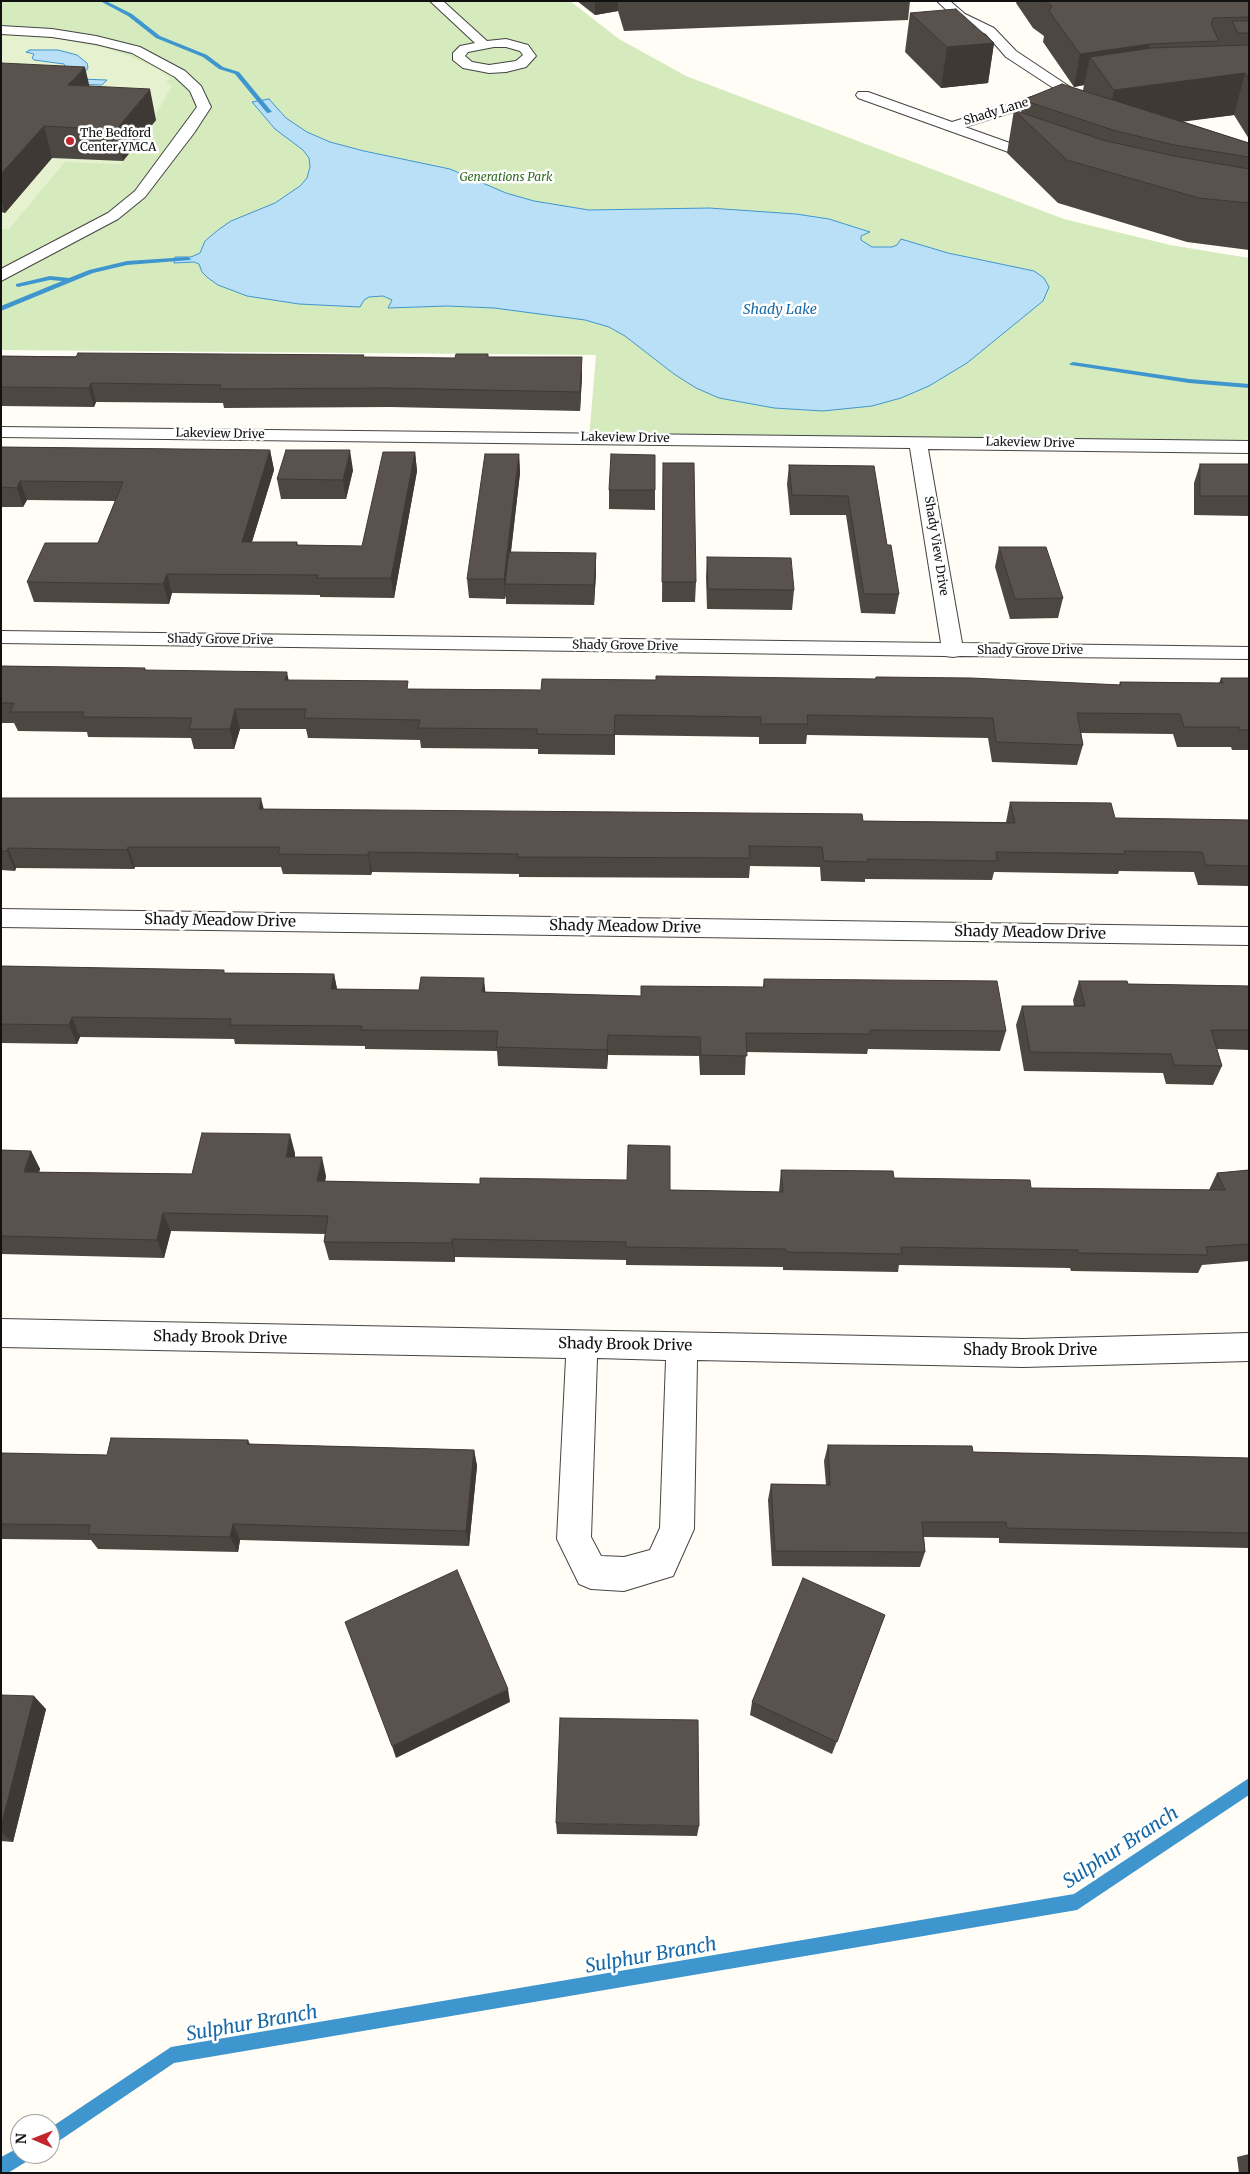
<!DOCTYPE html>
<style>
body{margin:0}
#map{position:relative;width:1250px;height:2174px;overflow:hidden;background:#fffdf5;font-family:Merriweather,serif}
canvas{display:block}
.frame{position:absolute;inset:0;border:2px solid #111;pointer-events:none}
.north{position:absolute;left:10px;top:2114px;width:50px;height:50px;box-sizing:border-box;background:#fff;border:1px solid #a0a0a0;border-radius:50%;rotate:271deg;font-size:14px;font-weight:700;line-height:20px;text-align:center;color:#111}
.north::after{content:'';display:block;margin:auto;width:18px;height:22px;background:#c4262e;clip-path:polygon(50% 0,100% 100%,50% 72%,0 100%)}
</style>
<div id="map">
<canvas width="1250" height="2174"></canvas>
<div class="frame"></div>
<div class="north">N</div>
</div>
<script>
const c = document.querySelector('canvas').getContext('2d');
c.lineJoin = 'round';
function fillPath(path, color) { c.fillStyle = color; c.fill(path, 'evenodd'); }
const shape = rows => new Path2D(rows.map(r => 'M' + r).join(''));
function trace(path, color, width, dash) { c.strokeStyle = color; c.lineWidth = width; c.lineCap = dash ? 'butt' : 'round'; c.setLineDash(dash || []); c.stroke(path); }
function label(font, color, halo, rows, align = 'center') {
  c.font = font + ' Merriweather,serif'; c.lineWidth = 5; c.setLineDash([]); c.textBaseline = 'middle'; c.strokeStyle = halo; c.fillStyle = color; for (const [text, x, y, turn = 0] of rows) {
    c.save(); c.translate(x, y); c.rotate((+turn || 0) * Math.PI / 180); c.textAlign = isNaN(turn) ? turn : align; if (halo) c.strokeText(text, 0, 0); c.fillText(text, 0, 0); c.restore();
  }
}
const green = shape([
 [1,1,570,1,619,39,686,76,1064,219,1170,245,1249,258,1249,447,589,438,596,355,1,350]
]);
const pitch = shape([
 [1,34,47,37,106,48,129,56,159,70,171,79,166,81,172,86,153,119,156,120,121,164,65,162,9,229,1,229]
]);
const water = shape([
 [30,50,58,50,77,55,87,63,88,68,80,79,107,80,102,85,70,84,64,64,34,60,32,58,34,54,26,52,30,50],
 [269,99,286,118,307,132,330,142,364,151,450,169,506,193,534,201,589,210,709,208,796,214,829,219,870,232,861,236,861,240,872,247,892,247,897,245,901,239,948,253,1034,271,1044,278,1049,287,1043,301,967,363,929,386,901,398,872,406,823,411,774,408,719,398,696,388,674,374,625,336,609,327,585,320,494,308,447,306,388,308,392,300,383,296,369,297,364,300,360,307,299,304,247,296,218,285,208,278,202,272,199,264,194,262,174,263,175,257,191,257,200,253,205,241,218,230,231,221,275,203,300,186,307,178,310,167,309,158,303,150,275,129,252,102,269,99]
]);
const stream = shape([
 [100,1,106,1,132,14,160,36,207,55,223,67,239,72,272,112,267,113,235,74,219,69,203,57,156,38,128,16,100,1],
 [188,257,191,259,190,260,127,265,93,273,1,311,1,306,62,281,50,280,18,287,16,286,16,284,50,276,69,278,89,270,127,261,188,257],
 [1073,362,1189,379,1249,384,1249,388,1189,383,1071,365,1069,364,1073,362],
 [1249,1778,1249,1795,1077,1910,174,2063,50,2147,50,2128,171,2047,1074,1894,1249,1778],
 [20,2147,20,2154,32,2154,29,2160,8,2173,1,2173,1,2157,20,2147]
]);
const minor = shape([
 [430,1,443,1,487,41,506,39,528,45,536,56,526,67,506,72,489,73,463,68,453,60,453,53,460,46,475,43,430,1],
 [494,47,506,47,520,51,523,55,516,61,489,65,472,62,465,56,468,52,494,47],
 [937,1,950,1,965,14,994,28,1016,51,1076,91,1078,94,1076,97,1066,96,1045,102,965,127,1049,157,1051,160,1049,163,1039,163,858,98,856,95,858,92,868,92,952,122,1038,95,1058,91,1006,57,986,34,957,20,937,1],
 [1,26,52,29,96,36,140,47,185,71,201,86,211,107,194,133,145,197,118,219,1,281,1,269,108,213,135,191,197,107,190,91,175,77,132,53,96,44,52,37,1,34,1,26],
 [1,427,1249,441,1249,453,928,449,962,643,1249,647,1249,659,960,656,953,657,945,656,1,643,1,631,941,643,910,448,1,437,1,427],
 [1,909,1249,927,1249,945,1,927,1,909],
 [1,1319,1023,1339,1249,1333,1249,1361,1023,1367,697,1360,694,1529,673,1576,624,1591,591,1589,579,1584,557,1539,566,1358,1,1347,1,1319],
 [597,1358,666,1360,660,1528,650,1550,624,1557,601,1556,591,1537,597,1358]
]);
const wall = shape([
 [577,1,910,1,908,20,624,31,618,11,595,15],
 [1017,1,1249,1,1249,139,1234,115,1182,121,1249,143,1249,250,1187,242,1058,203,1007,153,1014,110,1021,113,1023,100,1083,90,1084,85,1074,87,1043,42,1044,36,1033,28,1016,3],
 [910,13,994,43,988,83,941,88,905,52],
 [1,63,89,86,156,120,123,161,52,158,5,213,1,212],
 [488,354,488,357,582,376,580,411,390,407,224,408,223,403,96,402,94,407,1,406,1,356,455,358],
 [1,447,270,450,274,470,252,542,297,542,298,545,362,546,415,452,417,471,394,598,320,597,320,595,172,593,169,604,34,602,27,582,98,543,115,501,27,500,23,507,1,507],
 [519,454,520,473,511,552,596,573,594,605,506,604,506,596,505,599,469,598,467,579],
 [655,455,655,510,609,509,609,490],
 [1200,464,1249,464,1249,516,1194,515,1194,483],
 [789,465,874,466,887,545,899,594,895,614,861,613,846,515,790,515,787,484],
 [353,470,346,499,281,499,277,479],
 [663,482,696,582,695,602,662,602],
 [999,547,1063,598,1058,618,1010,619,995,567],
 [707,557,794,590,792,610,707,609,706,577],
 [1,666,145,668,146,671,409,689,541,690,656,680,875,679,876,677,1119,685,1120,682,1219,683,1221,678,1249,678,1249,750,1232,750,1231,747,1177,747,1173,734,1081,733,1083,745,1077,765,992,762,988,738,807,735,806,744,759,744,759,737,615,735,615,755,538,754,538,749,421,748,420,740,308,738,306,729,240,729,234,749,194,749,191,738,88,737,87,732,18,731,14,723,1,723],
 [1,798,264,809,863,821,1006,822,1010,802,1115,818,1249,820,1249,886,1198,885,1194,872,1119,871,1118,874,994,872,992,880,865,879,865,882,821,881,820,867,750,866,749,878,519,877,519,874,372,872,371,875,283,874,281,867,135,867,134,869,16,868,15,871,1,870],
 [1,966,225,973,334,974,337,989,485,992,641,996,763,987,764,979,1006,1031,1000,1051,868,1049,867,1054,746,1052,745,1075,700,1075,699,1056,608,1055,607,1069,498,1066,497,1051,365,1049,365,1046,235,1044,234,1039,80,1037,77,1044,1,1043],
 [1079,981,1128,984,1249,986,1249,1050,1217,1049,1222,1066,1213,1085,1166,1084,1163,1073,1024,1071,1016,1025,1022,1006,1074,1006,1073,1000],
 [1,1150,31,1151,40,1169,39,1172,192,1174,295,1153,295,1157,326,1176,325,1181,670,1190,779,1192,781,1170,1031,1188,1209,1190,1217,1173,1249,1170,1249,1261,1202,1265,1198,1273,1071,1271,1070,1268,899,1265,898,1272,783,1270,783,1267,626,1265,626,1260,455,1257,455,1262,329,1260,324,1242,325,1234,171,1231,164,1258,1,1254],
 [248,1440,250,1444,474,1450,477,1466,469,1546,240,1540,238,1552,98,1549,91,1540,1,1539,1,1453,107,1455],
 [828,1445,973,1452,1249,1458,1249,1548,999,1543,999,1538,924,1537,925,1552,920,1567,772,1566,768,1500,771,1484,826,1485,824,1461],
 [880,1629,832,1754,750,1715,752,1702],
 [1,1695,46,1709,13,1842,1,1841],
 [556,1823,699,1826,697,1836,557,1834],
 [1249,2154,1249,2173,1239,2173,1237,2157]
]);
const shadedWall = shape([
 [595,1,618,1,618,11,595,15],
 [994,43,988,83,941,88,947,47],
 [1150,44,1143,77,1090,57,1084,85,1074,87,1080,54],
 [85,67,92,97,68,85],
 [1245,73,1234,115,1113,131,1106,128,1114,90],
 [150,89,156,120,123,161,116,130],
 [44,126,52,158,5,213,1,199,1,174],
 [582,357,582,376,580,411,580,392],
 [91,383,96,402,94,407,89,388],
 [270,450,274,470,246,561,242,542],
 [350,450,353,470,346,499,343,480],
 [415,452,417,471,394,598,391,578],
 [519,454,520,473,507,584,505,584,505,599,504,579],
 [20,481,27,500,23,507,17,488],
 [596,553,596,573,594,605,594,585],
 [167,574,172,593,169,604,163,584],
 [287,672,291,692,285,680],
 [235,709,240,729,234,749,230,729],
 [615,715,615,755,614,735],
 [261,798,266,818,259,809],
 [128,847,135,867,134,869,127,850],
 [8,848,16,868,15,871,7,851],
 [368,852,372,872,371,875,368,855],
 [334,974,338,994,331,989],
 [484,978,486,998,482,992],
 [72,1017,80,1037,77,1044,69,1025],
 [608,1035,608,1055,607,1069,607,1050],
 [290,1134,295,1153,291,1175,286,1157],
 [31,1151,40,1169,34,1190,24,1172],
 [322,1157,326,1176,322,1200,317,1181],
 [163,1213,171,1231,164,1258,157,1240],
 [452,1239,455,1257,455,1262,452,1243],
 [474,1450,477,1466,469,1546,466,1531],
 [233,1524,240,1540,238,1552,230,1537],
 [508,1689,510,1702,396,1758,392,1746],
 [34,1696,46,1709,13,1842,1,1832,1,1827]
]);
const building = shape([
 [1045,1,1249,1,1249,17,1213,18,1211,24,1219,41,1150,44,1080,54,1049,11,1052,6,1045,1],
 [956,9,994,43,947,47,910,13,956,9],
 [1232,21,1249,21,1249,33,1238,33,1232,21],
 [1249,45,1249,79,1245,73,1114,90,1090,57,1152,48,1249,45],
 [1,63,85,67,68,85,150,89,116,130,44,126,1,174,1,63],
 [1062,84,1249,143,1249,157,1174,145,1113,130,1023,100,1062,84],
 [1014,110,1102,140,1174,156,1249,169,1249,203,1199,198,1067,160,1014,110],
 [78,353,364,355,363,357,455,358,456,354,488,354,488,357,582,357,580,392,387,388,220,389,221,385,91,383,89,388,1,387,1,356,76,357,78,353],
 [1,447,270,450,242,542,297,542,296,545,362,546,383,452,415,452,391,578,317,578,318,575,167,574,163,584,27,582,45,543,98,543,123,482,20,481,17,488,1,487,1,447],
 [286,450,350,450,343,480,277,479,286,450],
 [485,454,519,454,504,579,467,579,485,454],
 [611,454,655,455,655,490,609,490,611,454],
 [663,463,694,463,696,582,662,582,663,463],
 [1200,464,1249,464,1249,496,1200,496,1200,464],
 [789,465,874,466,887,545,891,545,899,594,864,594,848,496,792,495,789,465],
 [999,547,1046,547,1063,598,1015,599,999,547],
 [509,552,596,553,594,585,505,584,509,552],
 [707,557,791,558,794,590,708,589,707,557],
 [1,666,145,668,144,670,287,672,285,680,408,681,407,689,541,690,542,679,656,680,656,676,876,679,876,677,971,678,1121,685,1120,682,1223,683,1221,678,1249,678,1249,730,1240,730,1239,727,1184,727,1180,714,1077,713,1083,745,996,742,993,718,807,715,808,724,761,724,761,717,615,715,614,735,537,734,537,729,418,728,420,720,304,718,306,709,235,709,230,729,189,729,192,718,82,717,84,712,10,712,14,703,1,703,1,666],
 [1,798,261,798,259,809,862,814,863,821,1015,823,1010,802,1111,803,1115,818,1249,820,1249,866,1206,865,1202,852,1124,851,1125,854,996,852,997,861,867,859,868,862,824,861,822,847,749,846,750,858,517,857,518,854,368,852,368,855,278,854,280,847,128,847,127,850,8,848,7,851,1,851,1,798],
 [1,966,224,970,224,973,334,974,331,989,419,990,421,977,484,978,482,992,641,996,641,986,764,987,764,979,997,981,1006,1031,870,1030,870,1034,746,1033,747,1056,701,1055,700,1037,608,1035,607,1050,496,1047,498,1031,361,1030,362,1026,230,1025,231,1019,72,1017,69,1025,1,1024,1,966],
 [1079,981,1127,981,1128,984,1249,986,1249,1030,1211,1030,1222,1066,1174,1065,1171,1054,1030,1052,1022,1006,1085,1006,1079,981],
 [202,1133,290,1134,286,1157,322,1157,317,1181,480,1184,480,1178,627,1180,628,1145,670,1146,670,1190,783,1192,781,1170,893,1171,894,1178,1030,1180,1031,1188,1225,1190,1217,1173,1249,1170,1249,1244,1206,1247,1208,1255,1078,1253,1078,1250,901,1247,902,1254,786,1252,786,1249,626,1247,626,1242,452,1239,452,1243,324,1242,328,1216,163,1213,157,1240,1,1236,1,1150,31,1151,24,1172,192,1174,202,1133],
 [111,1438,248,1440,247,1444,474,1450,466,1531,233,1524,230,1537,88,1534,90,1525,1,1524,1,1453,107,1455,111,1438],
 [828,1445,972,1446,973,1452,1249,1458,1249,1533,1007,1528,1006,1522,922,1522,925,1552,775,1551,771,1484,830,1485,828,1445],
 [457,1570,508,1689,392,1746,345,1622,457,1570],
 [803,1578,885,1615,837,1742,752,1702,803,1578],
 [1,1695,34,1696,1,1827,1,1695],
 [560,1718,698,1720,699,1826,556,1823,560,1718]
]);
const markers = [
 [70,141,5,"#c4262e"]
];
const farStreetnames = [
 ["Shady Lane",996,112,-17],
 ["Lakeview Drive",220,434,1],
 ["Lakeview Drive",625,438,1],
 ["Lakeview Drive",1030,443,1],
 ["Shady View Drive",936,546,81],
 ["Shady Grove Drive",220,640,1],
 ["Shady Grove Drive",625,646,1],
 ["Shady Grove Drive",1030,651]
];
const farPoinames = [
 ["The Bedford",80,134],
 ["Center YMCA",80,148]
];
const farParknames = [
 ["Generations Park",506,178]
];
const farWaternames = [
 ["Shady Lake",780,310]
];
const streetNames = [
 ["Shady Meadow Drive",220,921,1],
 ["Shady Meadow Drive",625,927,1],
 ["Shady Meadow Drive",1030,933,1],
 ["Shady Brook Drive",220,1338,1],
 ["Shady Brook Drive",625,1345,1],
 ["Shady Brook Drive",1030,1351]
];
const nearWaternames = [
 ["Sulphur Branch",1121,1848,-33],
 ["Sulphur Branch",651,1956,-10],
 ["Sulphur Branch",252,2024,-10]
];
fillPath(green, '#d5ebbd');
fillPath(pitch, '#e6f2cf');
fillPath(water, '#b9e0f7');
trace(water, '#3f96cf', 1);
fillPath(stream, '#3f96cf');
trace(minor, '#444', 2);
fillPath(minor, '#fff');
fillPath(wall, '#4d4742');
fillPath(shadedWall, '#3f3936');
fillPath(building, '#5a524d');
trace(building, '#3f3936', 1);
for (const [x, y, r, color] of markers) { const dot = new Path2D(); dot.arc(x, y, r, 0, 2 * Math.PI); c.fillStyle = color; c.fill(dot); trace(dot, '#fff', 2); }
label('12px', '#111', '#fff', farStreetnames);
label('12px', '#111', '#fff', farPoinames, 'left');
label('italic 12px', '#2f6b1f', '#fff', farParknames);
label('italic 14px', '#1768a6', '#fff', farWaternames);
label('15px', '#111', '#fff', streetNames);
label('italic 19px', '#1768a6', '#fff', nearWaternames);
</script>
